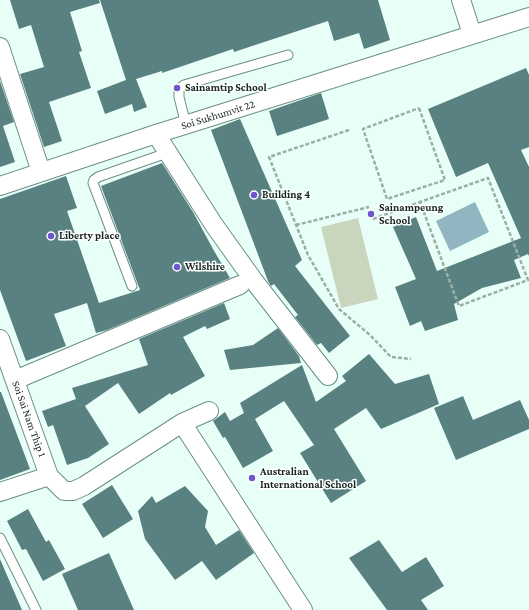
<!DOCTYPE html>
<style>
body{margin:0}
canvas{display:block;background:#e8fff8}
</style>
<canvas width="529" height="610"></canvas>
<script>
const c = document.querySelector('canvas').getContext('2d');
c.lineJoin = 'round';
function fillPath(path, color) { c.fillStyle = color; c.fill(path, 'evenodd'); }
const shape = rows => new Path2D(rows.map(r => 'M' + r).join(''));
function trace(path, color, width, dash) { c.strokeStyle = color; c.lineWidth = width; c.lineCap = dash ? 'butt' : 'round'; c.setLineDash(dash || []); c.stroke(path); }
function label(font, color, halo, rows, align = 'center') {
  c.font = font + ' "Crimson Pro",serif'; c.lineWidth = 3; c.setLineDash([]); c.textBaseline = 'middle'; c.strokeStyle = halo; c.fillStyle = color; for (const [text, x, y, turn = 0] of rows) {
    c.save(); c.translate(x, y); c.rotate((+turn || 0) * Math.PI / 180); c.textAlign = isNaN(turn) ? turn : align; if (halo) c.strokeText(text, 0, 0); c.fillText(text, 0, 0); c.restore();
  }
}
const green = shape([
 [358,218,378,299,341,308,321,227]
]);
const water = shape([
 [475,202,489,232,450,251,436,221]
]);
const building = shape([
 [10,0,99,0,100,3,70,12,82,51,79,52,91,88,49,102,62,141,44,147,20,74,44,67,31,25,19,29],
 [100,0,378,0,390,40,364,49,359,33,334,41,328,21,234,52,233,49,162,73,162,71,136,79,147,107,134,112,132,104,105,114,97,91,126,80],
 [526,68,529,75,529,147,521,150,529,167,529,256,528,254,514,260,521,278,482,288,454,304,458,320,425,331,421,321,410,326,395,287,416,279,393,227,416,217,437,271,521,238,488,163,456,177,428,109],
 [0,81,14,122,3,126,15,162,0,167],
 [321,93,329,119,277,136,269,111],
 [240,119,302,260,295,266,350,336,329,353,321,343,317,345,295,317,298,315,274,284,271,286,268,281,211,130],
 [162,163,193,212,213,249,230,278,107,330,96,333,87,303,54,314,66,346,26,361,0,290,0,199,66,176,77,208,67,211,99,303,140,290,101,186],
 [224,303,230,319,207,329,205,326,183,337,205,376,171,395,170,393,139,414,118,383,85,406,109,444,88,458,67,465,53,425,48,427,42,411,76,399,72,388,148,365,139,339],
 [278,328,299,356,301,363,230,370,224,350,253,345],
 [369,354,395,384,429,374,439,404,381,429,366,408,334,429,366,481,331,503,300,453,314,445,284,401,255,419,273,451,243,468,225,437,223,438,213,421,225,412,230,421,244,413,240,403,302,365,316,402,346,381,342,376],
 [0,392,1,392,30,469,0,480],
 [463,396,473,420,520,400,529,420,529,429,456,460,434,408],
 [112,485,133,519,103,538,82,504],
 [185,486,208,511,205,527,216,545,239,530,254,553,216,580,202,561,175,580,145,539,138,511,152,496,156,503],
 [28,509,46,542,49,540,65,569,43,581,26,549,22,550,7,521],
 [379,540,402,572,426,557,444,586,421,600,428,610,387,610,349,558],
 [109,553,134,610,78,610,62,574],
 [0,559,22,610,0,610]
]);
const path = shape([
 [419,108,445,180,387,199,363,129,419,108],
 [349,130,269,157,308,255,339,309,370,335,391,357,411,359],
 [373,219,420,202,459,306,528,280,488,178,420,202],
 [296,225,369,207]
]);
const service = shape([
 [186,125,179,97,179,89,184,85,288,55],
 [132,286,93,183,94,180,98,177,167,153],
 [0,538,36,610]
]);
const minor = shape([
 [461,0,472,34],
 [0,47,41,172],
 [156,134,214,225,254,281,328,376],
 [0,186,156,134,529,17],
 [0,339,49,476,64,491,73,491,84,486,182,423,209,411],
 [15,380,240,285],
 [182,423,303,610],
 [0,492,49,476]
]);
const markers = [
 [177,88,4,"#6e56cf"],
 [254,195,4,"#6e56cf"],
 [371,214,4,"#6e56cf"],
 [51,236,4,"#6e56cf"],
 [177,267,4,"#6e56cf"],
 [252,478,4,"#6e56cf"]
];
const poiNames = [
 ["Sainamtip School",185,88],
 ["Building 4",262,195],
 ["Sainampeung",379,208],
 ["School",379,221],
 ["Liberty place",59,236],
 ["Wilshire",185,267],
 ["Australian",260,472],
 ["International School",260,485]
];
const streetNames = [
 ["Soi Sukhumvit 22",218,115,-17],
 ["Soi Sai Nam Thip 1",29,419,70]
];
fillPath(green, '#cad5be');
fillPath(water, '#91b5c1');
fillPath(building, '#5a8181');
trace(service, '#6c8f85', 11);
trace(minor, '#6c8f85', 20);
trace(path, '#9bafa8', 2.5, [4, 2]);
trace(service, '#fff', 9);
trace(minor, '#fff', 18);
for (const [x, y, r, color] of markers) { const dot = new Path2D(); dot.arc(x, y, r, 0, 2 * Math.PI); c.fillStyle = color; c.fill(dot); trace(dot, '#fff', 1.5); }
label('bold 11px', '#172621', '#fff', poiNames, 'left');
label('11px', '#172621', '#fff', streetNames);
</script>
